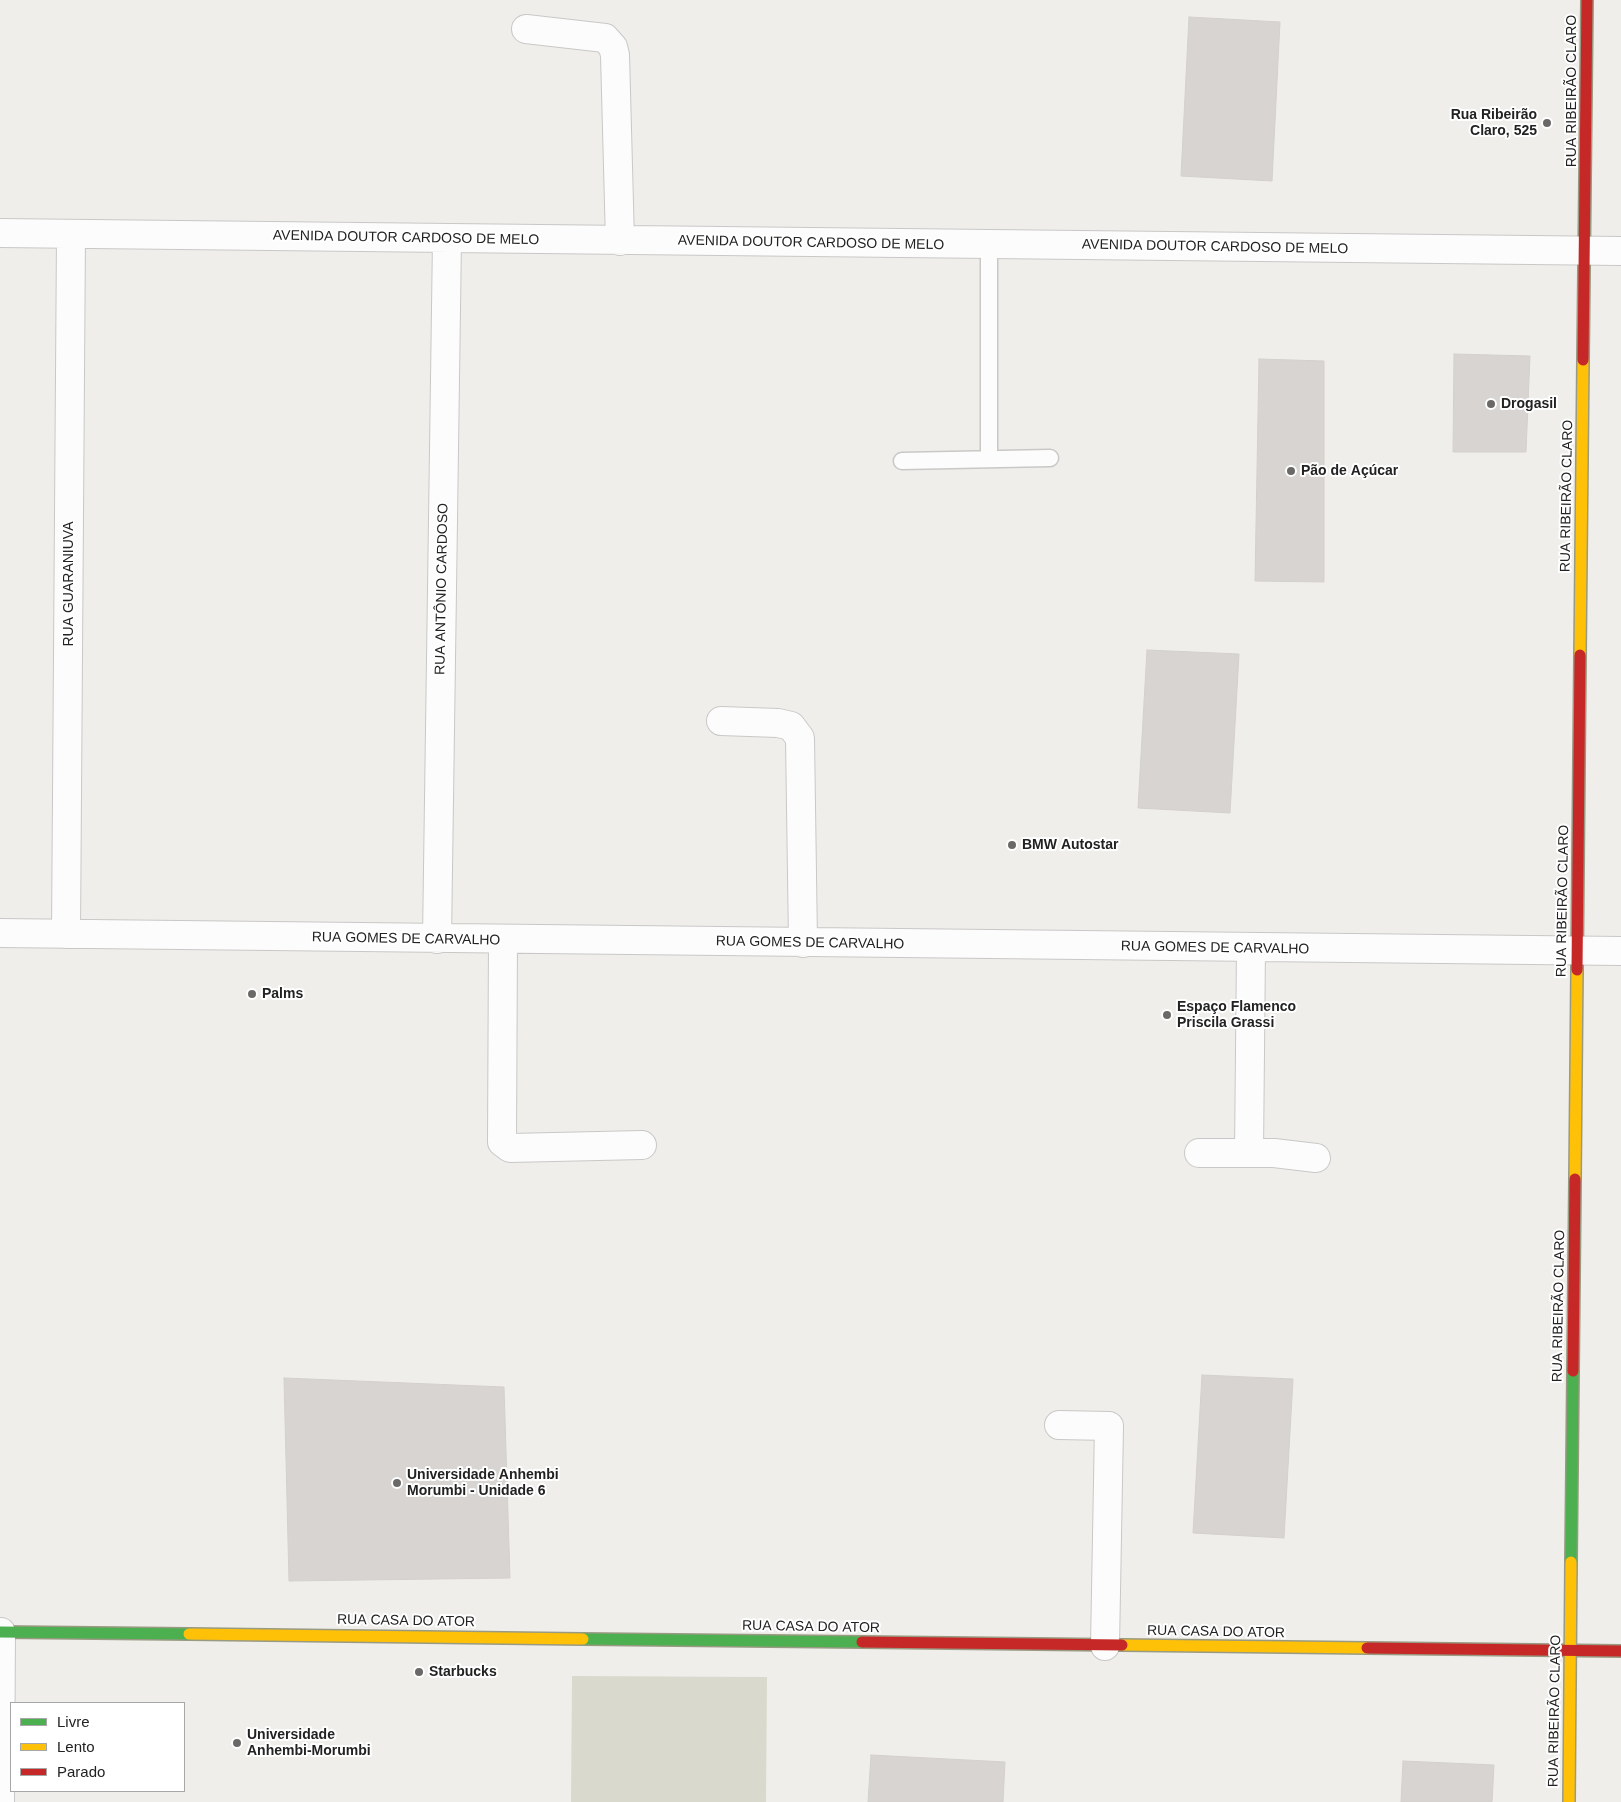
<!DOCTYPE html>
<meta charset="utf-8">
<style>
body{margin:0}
#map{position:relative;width:1621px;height:1802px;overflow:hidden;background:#f0eeeb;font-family:Helvetica,sans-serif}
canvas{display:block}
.legend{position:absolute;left:10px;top:1702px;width:175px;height:90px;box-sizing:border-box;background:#fff;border:1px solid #a7a7a7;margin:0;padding:6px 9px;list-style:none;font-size:15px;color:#222}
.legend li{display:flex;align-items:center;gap:10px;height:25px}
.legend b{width:25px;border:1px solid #a7a7a7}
</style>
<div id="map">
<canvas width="1621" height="1802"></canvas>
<ul class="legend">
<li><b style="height:6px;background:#4caf50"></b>Livre</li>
<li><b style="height:6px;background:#ffc107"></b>Lento</li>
<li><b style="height:6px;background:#c62828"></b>Parado</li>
</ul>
</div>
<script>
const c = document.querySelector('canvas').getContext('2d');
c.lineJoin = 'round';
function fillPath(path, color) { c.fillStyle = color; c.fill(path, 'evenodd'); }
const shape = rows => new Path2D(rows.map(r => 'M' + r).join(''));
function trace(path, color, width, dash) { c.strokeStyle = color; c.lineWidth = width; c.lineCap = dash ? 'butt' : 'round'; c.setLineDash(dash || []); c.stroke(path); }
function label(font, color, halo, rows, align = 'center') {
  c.font = font + ' Helvetica,sans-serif'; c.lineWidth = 4; c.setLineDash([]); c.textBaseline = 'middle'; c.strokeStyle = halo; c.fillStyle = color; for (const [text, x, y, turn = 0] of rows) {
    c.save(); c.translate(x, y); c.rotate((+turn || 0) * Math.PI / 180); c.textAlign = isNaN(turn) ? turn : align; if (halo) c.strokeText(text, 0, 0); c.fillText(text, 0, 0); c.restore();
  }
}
const construction = shape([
 [572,1676,767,1677,766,1802,571,1802]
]);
const building = shape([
 [1189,17,1280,22,1272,181,1181,176,1189,17],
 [1454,354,1530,356,1526,452,1453,452,1454,354],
 [1259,359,1324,361,1324,582,1255,581,1259,359],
 [1147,650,1239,654,1230,813,1138,808,1147,650],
 [1202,1375,1293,1379,1284,1538,1193,1533,1202,1375],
 [284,1378,504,1387,510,1578,289,1581,284,1378],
 [871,1755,1005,1762,1003,1802,868,1802,871,1755],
 [1403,1761,1494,1765,1492,1802,1401,1802,1403,1761]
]);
const lane = shape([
 [989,459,989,244],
 [902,461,1050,458]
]);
const street = shape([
 [526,29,605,38,613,47,615,55,620,241],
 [0,233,1621,251],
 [721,721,778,723,791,726,800,738,803,943],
 [0,933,1621,951],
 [66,934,71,234],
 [437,939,447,239],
 [503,940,502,1142,510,1148,642,1145],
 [1199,1153,1274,1153,1316,1158],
 [1249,1153,1251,948],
 [1059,1425,1109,1426,1105,1646],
 [0,1801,1,1632]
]);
const fast = shape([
 [1571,1562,1573,1371],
 [0,1632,189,1634],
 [583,1639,862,1642]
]);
const slow = shape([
 [1580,655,1583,360],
 [1575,1179,1577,970],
 [189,1634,583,1639],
 [1122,1645,1367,1648],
 [1569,1802,1571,1562]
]);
const jam = shape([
 [1583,360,1587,0],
 [1577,970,1580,655],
 [1573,1371,1575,1179],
 [862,1642,1122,1645],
 [1367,1648,1621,1651]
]);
const markers = [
 [1547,123,5,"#6a6968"],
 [1491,404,5,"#6a6968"],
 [1291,471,5,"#6a6968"],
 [1012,845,5,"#6a6968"],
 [252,994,5,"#6a6968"],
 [1167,1015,5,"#6a6968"],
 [397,1483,5,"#6a6968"],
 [419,1672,5,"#6a6968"],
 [237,1743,5,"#6a6968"]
];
const streetNames = [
 ["RUA RIBEIRÃO CLARO",1572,91,-90],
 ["AVENIDA DOUTOR CARDOSO DE MELO",406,238,1],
 ["AVENIDA DOUTOR CARDOSO DE MELO",811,243,1],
 ["AVENIDA DOUTOR CARDOSO DE MELO",1215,247,1],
 ["RUA RIBEIRÃO CLARO",1567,496,-89],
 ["RUA GUARANIUVA",69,584,-90],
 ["RUA ANTÔNIO CARDOSO",442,589,-89],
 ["RUA RIBEIRÃO CLARO",1563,901,-89],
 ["RUA GOMES DE CARVALHO",406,939,1],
 ["RUA GOMES DE CARVALHO",810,943,1],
 ["RUA GOMES DE CARVALHO",1215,948,1],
 ["RUA RIBEIRÃO CLARO",1559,1306,-89],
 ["RUA CASA DO ATOR",406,1621,1],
 ["RUA CASA DO ATOR",811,1627,1],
 ["RUA CASA DO ATOR",1216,1632,1],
 ["RUA RIBEIRÃO CLARO",1555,1711,-89]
];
const poiNames = [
 ["Rua Ribeirão",1537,115,"right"],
 ["Claro, 525",1537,131,"right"],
 ["Drogasil",1501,404],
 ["Pão de Açúcar",1301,471],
 ["BMW Autostar",1022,845],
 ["Palms",262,994],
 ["Espaço Flamenco",1177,1007],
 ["Priscila Grassi",1177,1023],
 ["Universidade Anhembi",407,1475],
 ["Morumbi - Unidade 6",407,1491],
 ["Starbucks",429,1672],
 ["Universidade",247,1735],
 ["Anhembi-Morumbi",247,1751]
];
fillPath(construction, '#d9d9cd');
fillPath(building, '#d7d4d2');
trace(building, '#d3d0cc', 1);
trace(lane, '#c9c8c7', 19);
trace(street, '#c9c8c7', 30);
trace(fast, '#999a82', 14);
trace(slow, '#999a82', 14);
trace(jam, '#999a82', 14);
trace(lane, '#fdfcfc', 16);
trace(street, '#fdfcfc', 28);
trace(fast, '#4caf50', 11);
trace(slow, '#ffc107', 11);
trace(jam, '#c62828', 11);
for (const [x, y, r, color] of markers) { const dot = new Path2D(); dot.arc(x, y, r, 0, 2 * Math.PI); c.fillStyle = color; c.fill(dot); trace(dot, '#fff', 2); }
label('14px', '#222', '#fff', streetNames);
label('bold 14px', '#222', '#fff', poiNames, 'left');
</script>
